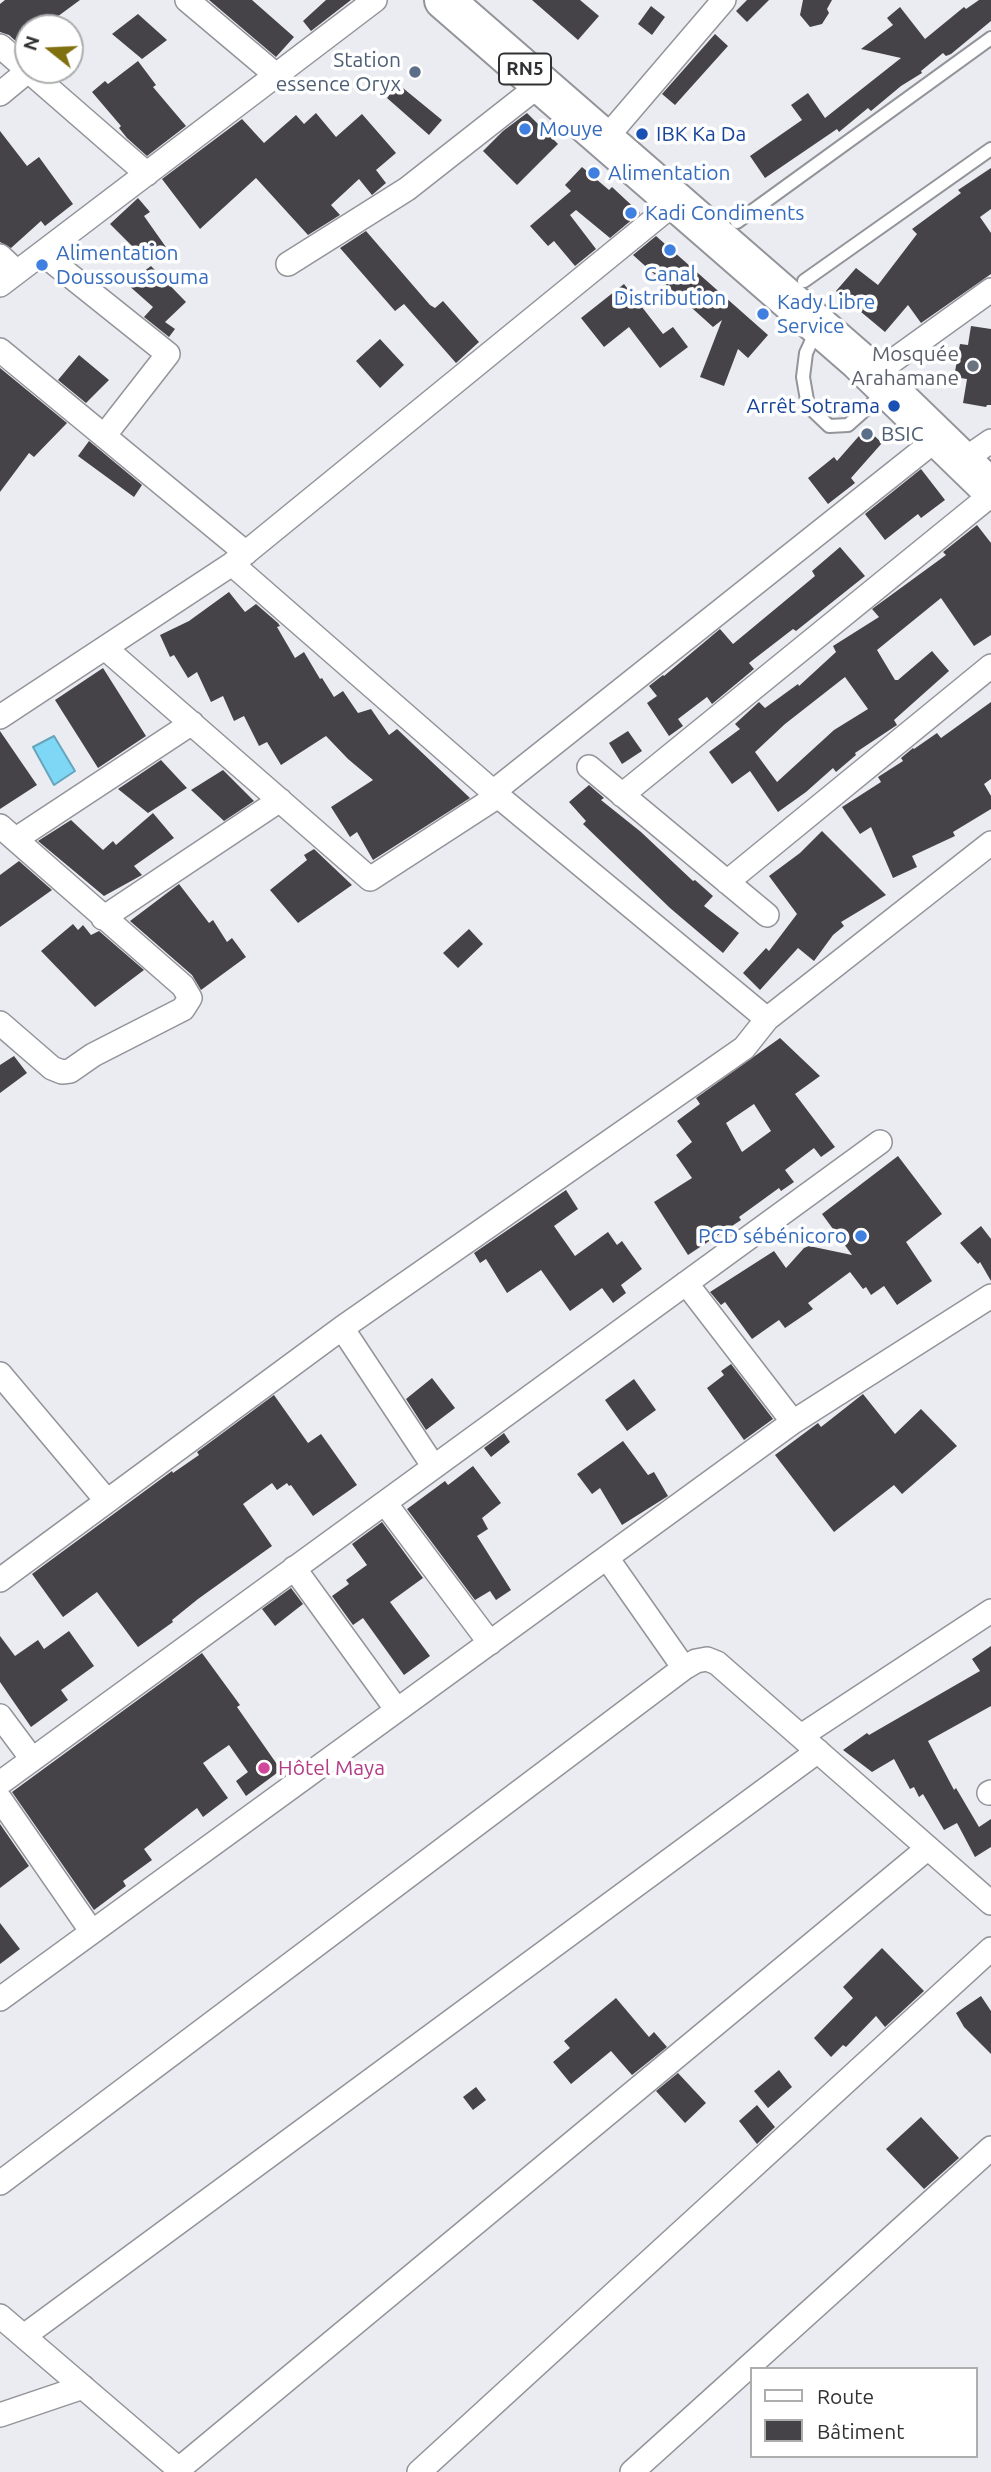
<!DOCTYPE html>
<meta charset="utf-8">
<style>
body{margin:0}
#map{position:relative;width:991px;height:2472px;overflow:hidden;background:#eaecf2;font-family:Ubuntu,sans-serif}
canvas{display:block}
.legend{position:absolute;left:750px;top:2367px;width:228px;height:91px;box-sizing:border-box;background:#fff;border:2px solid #acadad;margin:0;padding:9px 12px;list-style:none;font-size:21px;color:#303133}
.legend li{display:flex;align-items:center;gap:14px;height:35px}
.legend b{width:35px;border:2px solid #acadad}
.north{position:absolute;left:14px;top:14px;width:70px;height:70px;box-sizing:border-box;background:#fff;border:2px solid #acadad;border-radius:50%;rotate:288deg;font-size:19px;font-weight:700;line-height:28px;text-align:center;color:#303133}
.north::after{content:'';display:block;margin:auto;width:24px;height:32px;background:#817010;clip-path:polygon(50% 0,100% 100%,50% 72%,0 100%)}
</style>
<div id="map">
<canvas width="991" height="2472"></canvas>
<ul class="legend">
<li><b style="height:9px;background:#fff"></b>Route</li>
<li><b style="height:19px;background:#464348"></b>Bâtiment</li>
</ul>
<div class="north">N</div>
</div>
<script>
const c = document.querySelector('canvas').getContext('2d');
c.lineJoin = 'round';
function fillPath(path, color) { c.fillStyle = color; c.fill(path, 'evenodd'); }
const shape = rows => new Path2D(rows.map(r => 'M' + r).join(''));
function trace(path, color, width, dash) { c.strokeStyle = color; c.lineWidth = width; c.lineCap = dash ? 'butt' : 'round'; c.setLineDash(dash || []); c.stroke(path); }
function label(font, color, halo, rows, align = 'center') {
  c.font = font + ' Ubuntu,sans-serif'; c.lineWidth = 7; c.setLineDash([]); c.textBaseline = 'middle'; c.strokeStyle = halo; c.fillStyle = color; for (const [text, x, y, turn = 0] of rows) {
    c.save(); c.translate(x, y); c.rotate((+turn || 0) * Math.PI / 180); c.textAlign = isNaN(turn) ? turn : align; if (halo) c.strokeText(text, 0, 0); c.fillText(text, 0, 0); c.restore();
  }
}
const water = shape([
 [54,736,75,771,54,785,33,747,54,736]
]);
const building = shape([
 [5,0,80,0,42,28,28,28,28,38,20,45,9,35,0,32,0,4],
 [209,0,252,0,294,37,276,57],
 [326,0,351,0,311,31,303,21],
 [532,0,580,0,599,16,578,40],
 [747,0,769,0,747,22,736,11],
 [803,0,832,0,827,9,829,13,822,24,810,27,800,15],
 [979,0,991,0,991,21,951,54,946,56,943,53,921,71,922,73,901,86,871,111,868,108,839,132,837,129,765,178,750,156,802,120,791,105,808,93,825,118,901,58,861,49,893,25,887,18,900,7,925,39,964,7,966,9],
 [651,6,665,17,652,35,638,24],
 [138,14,167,40,142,59,112,34],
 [715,34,728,46,675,105,662,94],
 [138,61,156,85,153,87,186,126,147,156,127,138,119,128,121,126,92,92,105,81,108,84],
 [398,84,442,120,429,135,387,98],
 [316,113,336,137,362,114,396,153,376,170,386,183,372,195,359,179,331,205,340,215,308,235,256,178,200,229,162,179,242,119,264,143,296,115,304,124],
 [527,113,558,144,517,185,483,151,503,131],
 [0,131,27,166,39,157,73,204,45,226,41,221,11,248,0,242],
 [582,167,609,190,612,187,640,213,610,238,576,210,570,215,596,249,575,266,554,241,548,246,530,226,571,191,565,185],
 [991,168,991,209,980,217,991,233,991,274,921,323,908,305,885,332,836,291,856,268,878,285,917,234,912,229,961,193,958,190],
 [138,198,150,212,144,216,168,250,149,263,110,224],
 [366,231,430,305,435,308,443,301,479,342,456,363,404,304,395,311,340,248],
 [656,236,768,335,748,358,738,349,724,386,700,377,722,320,713,327,633,255],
 [151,266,186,302,165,322,175,329,169,337,144,317,153,307,127,284],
 [624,284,663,334,673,327,688,347,660,368,629,327,604,347,581,318],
 [971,326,991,329,991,405,987,405,986,407,963,403,967,379,954,377,960,344,968,345],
 [380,339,404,365,380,388,356,361],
 [79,355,109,380,86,403,58,380],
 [0,368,67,423,34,457,29,453,0,492],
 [866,428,882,443,851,478,855,483,828,504,808,478,834,457,837,461],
 [89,441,142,485,134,497,78,456],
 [921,469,945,500,921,518,918,514,885,540,865,514],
 [977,525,991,543,991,635,974,646,941,598,877,650,895,680,898,680,932,651,949,671,894,720,897,725,855,753,856,755,836,772,833,768,806,792,778,812,750,771,732,784,709,752,740,729,735,724,759,702,765,708,798,684,799,686,836,652,833,646,879,617,872,609,946,555,943,552],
 [845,677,868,709,834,730,777,782,755,752,785,724],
 [840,547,865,576,796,631,793,629,749,663,754,669,712,704,707,697,678,719,683,726,669,736,647,703,657,696,649,686,663,675,664,676,720,629,733,644,815,576,812,571],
 [229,592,245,612,256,604,278,623,280,626,277,627,295,658,304,652,320,679,322,678,334,697,343,691,358,713,371,709,389,735,397,729,470,798,373,860,357,832,350,837,331,807,373,780,348,759,326,736,281,765,267,742,259,746,244,716,234,721,223,696,211,702,197,672,188,678,174,655,170,657,160,635,189,621],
 [103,668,146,736,98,768,55,700],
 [991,702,991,779,984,784,991,796,991,809,953,832,955,836,912,856,917,867,893,878,871,827,860,834,842,807,881,782,878,777,903,761,901,758,913,748,914,749,937,733,941,738],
 [0,731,37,785,0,809],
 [628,731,642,751,622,764,609,743],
 [161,760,187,788,148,813,118,789],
 [223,770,254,801,224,821,191,790],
 [589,785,604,798,601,800,641,832,693,881,695,880,713,896,704,906,739,933,723,953,670,908,583,824,586,821,569,802],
 [153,813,174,838,134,866,142,875,104,896,38,841,71,820,103,850,113,841,116,845],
 [822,831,886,895,841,922,844,926,833,935,814,961,798,948,760,990,743,973,766,948,769,951,797,914,769,876,800,853],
 [314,849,352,885,298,923,270,890,307,860,304,855],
 [19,861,52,890,0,927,0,875],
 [179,884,209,923,213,920,227,942,232,938,246,957,201,990,192,975,130,921],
 [73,924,78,930,83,925,91,935,99,931,144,970,95,1007,41,951],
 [469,929,483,944,458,968,443,953],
 [780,1038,820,1076,795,1094,835,1147,821,1157,814,1148,785,1170,794,1182,781,1191,779,1188,739,1217,741,1220,688,1255,654,1202,692,1178,676,1155,692,1142,677,1121,700,1104,696,1098],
 [754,1104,771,1131,742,1152,726,1123],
 [14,1056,27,1073,0,1093,0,1065],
 [898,1156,942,1214,906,1242,932,1281,897,1305,884,1286,871,1295,866,1287,863,1289,850,1272,808,1303,813,1309,785,1328,779,1320,752,1339,725,1302,721,1305,710,1292,774,1251,786,1268,804,1248,809,1246,852,1255,822,1214],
 [566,1190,578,1209,554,1226,575,1256,608,1232,617,1245,622,1241,642,1269,621,1285,626,1293,613,1303,602,1288,570,1311,541,1270,507,1293,486,1259,480,1263,474,1253],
 [981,1226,991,1239,991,1281,980,1262,978,1264,960,1243],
 [731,1364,773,1419,744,1440,707,1388,724,1375,721,1371],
 [432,1378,455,1408,426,1430,406,1399],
 [634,1379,656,1410,627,1431,605,1400],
 [863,1394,895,1434,921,1409,957,1446,902,1494,894,1485,834,1532,775,1455,818,1423,821,1427],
 [274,1395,308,1443,321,1434,357,1485,313,1516,291,1485,289,1486,287,1483,277,1490,272,1483,243,1504,272,1546,198,1599,172,1620,173,1622,138,1647,97,1592,63,1617,32,1574,172,1471,173,1473,199,1455,197,1452],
 [504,1433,510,1442,491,1457,484,1448],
 [623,1441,648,1475,654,1472,668,1496,622,1525,600,1488,592,1494,577,1474],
 [473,1466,501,1503,482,1518,488,1529,477,1536,511,1590,496,1600,490,1591,475,1600,407,1509,445,1481,448,1485],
 [382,1522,423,1578,390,1602,430,1656,404,1675,363,1618,353,1625,332,1596,349,1584,346,1580,367,1565,352,1544],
 [291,1588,303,1604,275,1626,262,1609],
 [69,1631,94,1666,61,1690,68,1700,31,1727,0,1682,0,1636,15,1656,38,1640,44,1649],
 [991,1646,991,1706,928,1741,954,1790,956,1788,979,1827,991,1819,991,1847,975,1857,957,1823,944,1830,923,1794,919,1797,914,1787,910,1789,894,1759,872,1772,843,1750,867,1733,869,1735,980,1671,972,1659],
 [202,1653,240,1705,237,1707,281,1770,246,1796,236,1781,248,1772,229,1745,203,1763,228,1798,203,1817,197,1808,144,1849,152,1860,123,1881,126,1886,94,1910,12,1792],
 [0,1824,29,1866,0,1888],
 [0,1923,20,1949,0,1964],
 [882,1948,924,1991,885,2027,876,2016,846,2047,843,2045,831,2057,814,2038,853,1998,843,1987],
 [981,1996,991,2011,991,2054,964,2027,956,2013],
 [616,1998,649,2037,654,2032,667,2047,632,2075,611,2051,571,2084,553,2062,570,2048,564,2041],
 [779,2070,792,2087,768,2108,754,2091],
 [678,2073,706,2103,685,2123,656,2091],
 [476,2087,486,2100,473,2110,463,2097],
 [757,2105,775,2127,757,2144,739,2121],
 [921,2117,959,2158,924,2189,886,2149]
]);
const service = shape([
 [737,222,991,38],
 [804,281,991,149],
 [817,329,806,353,803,377,808,406,829,426,848,425,885,392]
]);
const minor = shape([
 [187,0,276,75],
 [0,46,147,174],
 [0,94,29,70],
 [606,138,724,0],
 [43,254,168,354,104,436],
 [0,256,17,272],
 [288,264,407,189,542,83],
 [0,285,375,0],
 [0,350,246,553],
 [873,375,991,290],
 [962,461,991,441],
 [232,564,498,796,767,1019],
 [105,648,370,879,498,796],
 [0,717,232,564,677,201],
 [589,767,767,915],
 [493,792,938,438],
 [622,795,991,495],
 [0,826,183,986,190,998,183,1009,93,1055,70,1071,62,1072,52,1068,0,1023],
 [16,839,192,723],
 [727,882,991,666],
 [103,918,280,800],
 [686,1283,793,1422],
 [342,1328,434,1467],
 [0,1374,107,1501],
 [385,1503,490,1643],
 [607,1558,684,1668],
 [294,1568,397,1710],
 [0,1580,342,1328,744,1048,767,1019,991,843],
 [0,1716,32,1759],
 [801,1736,991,1611],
 [0,1783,880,1142],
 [989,1793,991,1792],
 [0,1799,92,1932],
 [0,1999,793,1422,991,1296],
 [0,2183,684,1668,696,1661,707,1659,717,1663,991,1903],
 [0,2316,182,2472],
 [24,2336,818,1751],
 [0,2415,83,2387],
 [179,2469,928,1848],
 [419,2472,991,1949],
 [632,2472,991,2148]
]);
const trunk = shape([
 [444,0,859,361,991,489]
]);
const markers = [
 [415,72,7,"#5c6f8a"],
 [525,129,7,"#3f7fe0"],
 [642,134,7,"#1a4fb4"],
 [594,173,7,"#3f7fe0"],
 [631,213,7,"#3f7fe0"],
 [670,250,7,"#3f7fe0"],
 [42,265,7,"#3f7fe0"],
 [763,314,7,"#3f7fe0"],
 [973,366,7,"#6b7280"],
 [894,406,7,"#1a4fb4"],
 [867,434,7,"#5c6f8a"],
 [861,1236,7,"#3f7fe0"],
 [264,1768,7,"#d1479c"]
];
const shields = [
 [525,69,52]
];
const shieldNames = [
 ["RN5",525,69]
];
const serviceNames = [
 ["Station",401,60],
 ["essence Oryx",401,84],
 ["BSIC",881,434,"left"]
];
const shopNames = [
 ["Mouye",539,129],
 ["Alimentation",608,173],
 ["Kadi Condiments",645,213],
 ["Alimentation",56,253],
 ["Doussoussouma",56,277],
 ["Canal",670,274,"center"],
 ["Distribution",670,298,"center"],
 ["Kady Libre",777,302],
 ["Service",777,326],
 ["PCD sébénicoro",847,1236,"right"]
];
const transitNames = [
 ["IBK Ka Da",656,134],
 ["Arrêt Sotrama",880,406,"right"]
];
const worshipNames = [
 ["Mosquée",959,354],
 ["Arahamane",959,378]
];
const hotelNames = [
 ["Hôtel Maya",278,1768]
];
fillPath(water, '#7dd7f5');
trace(water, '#66a5bb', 2);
fillPath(building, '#464348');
trace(service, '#93949a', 16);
trace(minor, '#93949a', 26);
trace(trunk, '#93949a', 42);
trace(service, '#fff', 12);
trace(minor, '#fff', 23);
trace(trunk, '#fff', 38);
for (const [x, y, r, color] of markers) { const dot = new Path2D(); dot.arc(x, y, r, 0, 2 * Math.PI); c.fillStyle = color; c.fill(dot); trace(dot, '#fff', 2.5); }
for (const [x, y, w] of shields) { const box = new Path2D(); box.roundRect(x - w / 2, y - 15.5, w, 31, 5); c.fillStyle = '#fff'; c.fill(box); trace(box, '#303133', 2); }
label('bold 19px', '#303133', null, shieldNames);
label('21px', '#4e5e75', '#fff', serviceNames, 'right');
label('21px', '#366cbe', '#fff', shopNames, 'left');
label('21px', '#164399', '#fff', transitNames, 'left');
label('21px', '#5b616d', '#fff', worshipNames, 'right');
label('21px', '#b23c85', '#fff', hotelNames, 'left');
</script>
